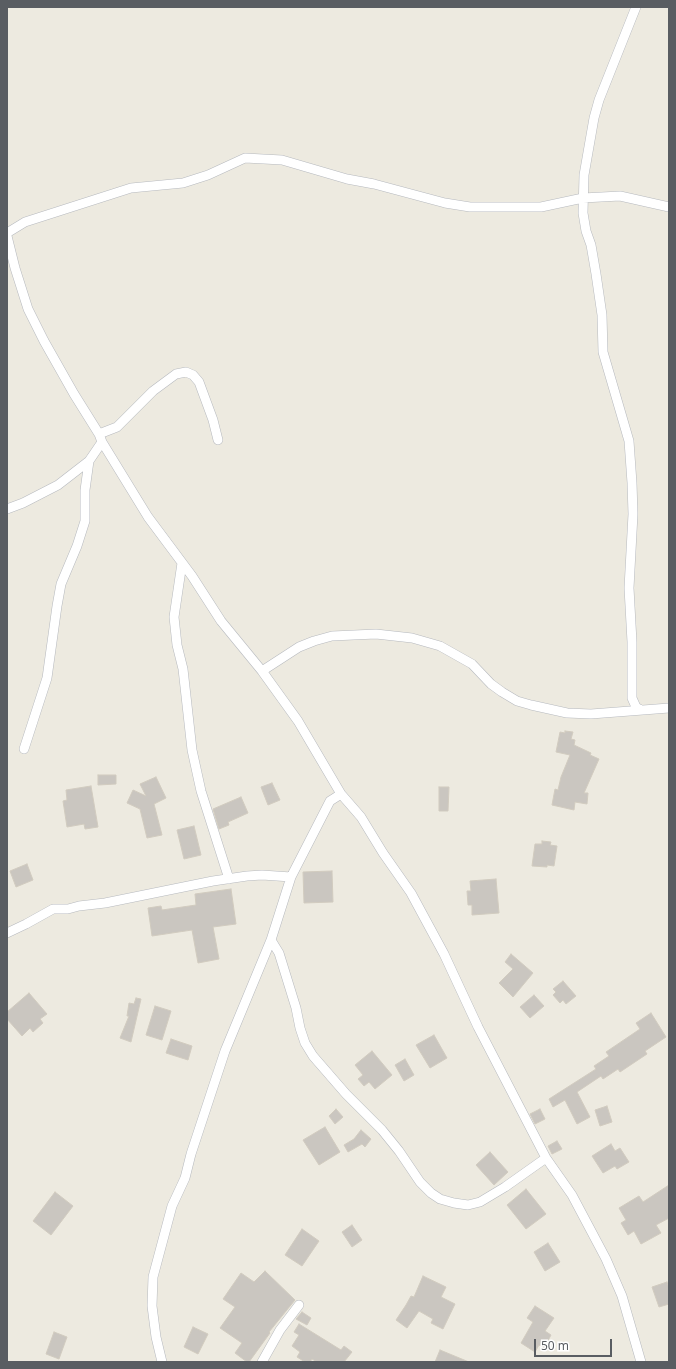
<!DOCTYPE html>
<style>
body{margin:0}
#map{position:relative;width:676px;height:1369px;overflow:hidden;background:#edeae0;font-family:"Noto Sans",sans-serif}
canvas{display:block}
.frame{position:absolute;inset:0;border:8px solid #595d62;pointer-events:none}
.scale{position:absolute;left:534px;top:1339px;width:78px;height:18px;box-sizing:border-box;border:2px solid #595d62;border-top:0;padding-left:5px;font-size:12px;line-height:14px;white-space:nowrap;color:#595d62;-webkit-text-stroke:3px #fff;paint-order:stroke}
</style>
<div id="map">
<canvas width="676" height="1369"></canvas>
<div class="frame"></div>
<div class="scale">50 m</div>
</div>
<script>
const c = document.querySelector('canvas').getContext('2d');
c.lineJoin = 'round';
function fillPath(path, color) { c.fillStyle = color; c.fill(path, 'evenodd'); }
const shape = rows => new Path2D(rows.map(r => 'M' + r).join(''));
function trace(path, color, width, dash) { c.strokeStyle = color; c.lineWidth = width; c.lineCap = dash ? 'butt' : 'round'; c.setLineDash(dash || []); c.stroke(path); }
const building = shape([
 [565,731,573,732,571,739,575,740,574,745,591,753,590,755,599,759,584,793,588,793,587,804,575,802,574,810,552,805,555,789,558,790,561,777,570,755,556,752,560,732,565,733,565,731],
 [98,775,116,775,116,784,98,785,98,775],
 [156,777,166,798,154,804,162,835,147,838,140,809,127,803,133,790,146,796,140,784,156,777],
 [272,783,280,800,268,805,261,787,272,783],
 [91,786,98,827,85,829,84,824,67,827,63,801,67,800,66,790,91,786],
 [439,787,449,787,448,811,439,811,439,787],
 [241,797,248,813,228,822,229,825,219,829,213,809,241,797],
 [194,826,201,855,184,859,177,830,194,826],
 [542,841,551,842,550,845,557,846,554,866,547,865,547,867,532,866,535,844,542,844,542,841],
 [27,864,33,880,16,887,10,871,27,864],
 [332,871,333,902,304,903,303,872,332,871],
 [496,879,499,913,472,915,472,905,468,905,467,891,471,891,470,881,496,879],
 [231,889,236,924,213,927,219,959,198,963,192,930,152,936,148,908,161,906,162,910,196,905,195,894,231,889],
 [511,954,533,973,513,997,499,983,513,969,505,962,511,954],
 [563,981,576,996,566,1004,563,1000,560,1003,553,995,556,992,553,989,563,981],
 [29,993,47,1014,40,1019,43,1023,33,1032,30,1028,22,1036,7,1019,7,1012,29,993],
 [534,995,544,1006,530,1018,520,1007,534,995],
 [136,998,141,999,131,1042,120,1038,129,1016,127,1016,129,1003,134,1004,136,998],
 [155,1006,171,1011,162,1040,146,1035,155,1006],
 [651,1013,666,1037,645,1051,647,1054,620,1072,618,1069,603,1079,601,1076,577,1092,590,1117,577,1124,565,1100,553,1107,549,1099,596,1069,594,1066,609,1056,606,1052,640,1029,636,1023,651,1013],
 [434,1035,447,1058,430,1068,416,1045,434,1035],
 [171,1039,192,1046,188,1060,166,1053,171,1039],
 [372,1051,392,1075,375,1089,369,1082,364,1086,358,1079,363,1075,355,1065,372,1051],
 [405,1059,414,1075,404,1081,395,1065,405,1059],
 [607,1106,612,1122,600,1126,595,1110,607,1106],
 [336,1109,343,1117,335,1124,329,1116,336,1109],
 [540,1109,545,1119,535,1124,530,1114,540,1109],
 [325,1127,340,1152,319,1165,303,1140,325,1127],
 [361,1130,371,1139,365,1147,362,1144,348,1152,344,1145,354,1139,361,1130],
 [557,1141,562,1149,552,1154,548,1146,557,1141],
 [611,1144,615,1151,620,1148,629,1162,617,1169,615,1166,603,1173,592,1156,611,1144],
 [490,1152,508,1172,494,1185,476,1165,490,1152],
 [669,1185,669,1218,656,1225,661,1233,641,1244,634,1231,628,1235,621,1223,626,1220,619,1208,639,1196,643,1202,669,1185],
 [526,1189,546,1214,526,1229,507,1205,526,1189],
 [55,1192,73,1206,51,1235,33,1221,55,1192],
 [352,1225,362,1240,352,1247,342,1232,352,1225],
 [302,1229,319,1241,302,1266,285,1255,302,1229],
 [548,1243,560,1262,545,1271,534,1252,548,1243],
 [265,1271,295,1300,269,1332,270,1333,249,1362,247,1362,235,1353,242,1343,220,1328,235,1307,223,1299,241,1273,254,1282,265,1271],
 [423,1276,446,1287,441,1297,455,1304,443,1329,431,1323,433,1319,419,1311,407,1328,396,1320,406,1305,411,1296,414,1297,423,1276],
 [667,1282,669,1288,669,1304,659,1307,652,1287,667,1282],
 [535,1306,554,1318,545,1331,551,1335,544,1348,539,1345,535,1352,521,1343,533,1322,527,1318,535,1306],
 [302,1312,311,1318,307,1325,296,1319,302,1312],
 [299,1324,341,1350,344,1346,352,1352,344,1362,317,1362,312,1359,310,1362,305,1362,297,1357,300,1352,292,1346,299,1335,294,1332,299,1324],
 [193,1327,208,1334,198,1354,184,1347,193,1327],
 [54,1332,67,1337,59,1359,46,1354,54,1332],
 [440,1350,469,1362,435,1362,440,1350]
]);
const street = shape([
 [636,7,599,100,594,118,584,175,583,213,586,231,591,245,596,274,602,315,603,352,629,441,632,483,633,514,629,588,632,642,632,698,636,707,641,710],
 [7,233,25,222,131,188,183,183,208,175,245,158,282,160,347,179,374,184,445,203,470,207,541,207,583,198,620,196,669,207],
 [7,236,15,268,28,309,44,341,74,394,99,434,102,442,148,517,192,576,221,621,262,671,298,721,341,794,361,817,383,853,411,893,444,954,478,1027,546,1158,572,1195,606,1259,622,1296,641,1362],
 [99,434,117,427,153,391,176,374,186,372,193,375,199,382,213,420,218,440],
 [7,509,23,503,58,485,89,461,102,442],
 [182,563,174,617,177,645,183,669,192,750,201,791,229,879],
 [262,671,299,647,314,641,332,636,376,634,412,638,440,646,472,664,491,684,502,692,517,701,531,705,567,713,591,714,669,708],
 [24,749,47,678,57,606,61,584,77,546,85,521,85,490,89,461],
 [7,933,26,924,53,909,68,909,79,906,105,903,213,881,247,876,262,875,291,877],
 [271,940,279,953,296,1008,300,1028,305,1043,313,1056,346,1094,382,1130,399,1151,420,1182,431,1193,440,1199,454,1203,468,1205,480,1202,505,1187,546,1158],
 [162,1362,156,1337,152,1306,153,1277,172,1206,185,1178,191,1154,225,1051,271,940,291,877,330,801,341,794],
 [262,1362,280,1330,299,1305]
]);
fillPath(building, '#cac6c0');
trace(building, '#d1cbbf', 1);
trace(street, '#b6b9be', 10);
trace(street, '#fff', 9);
</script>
